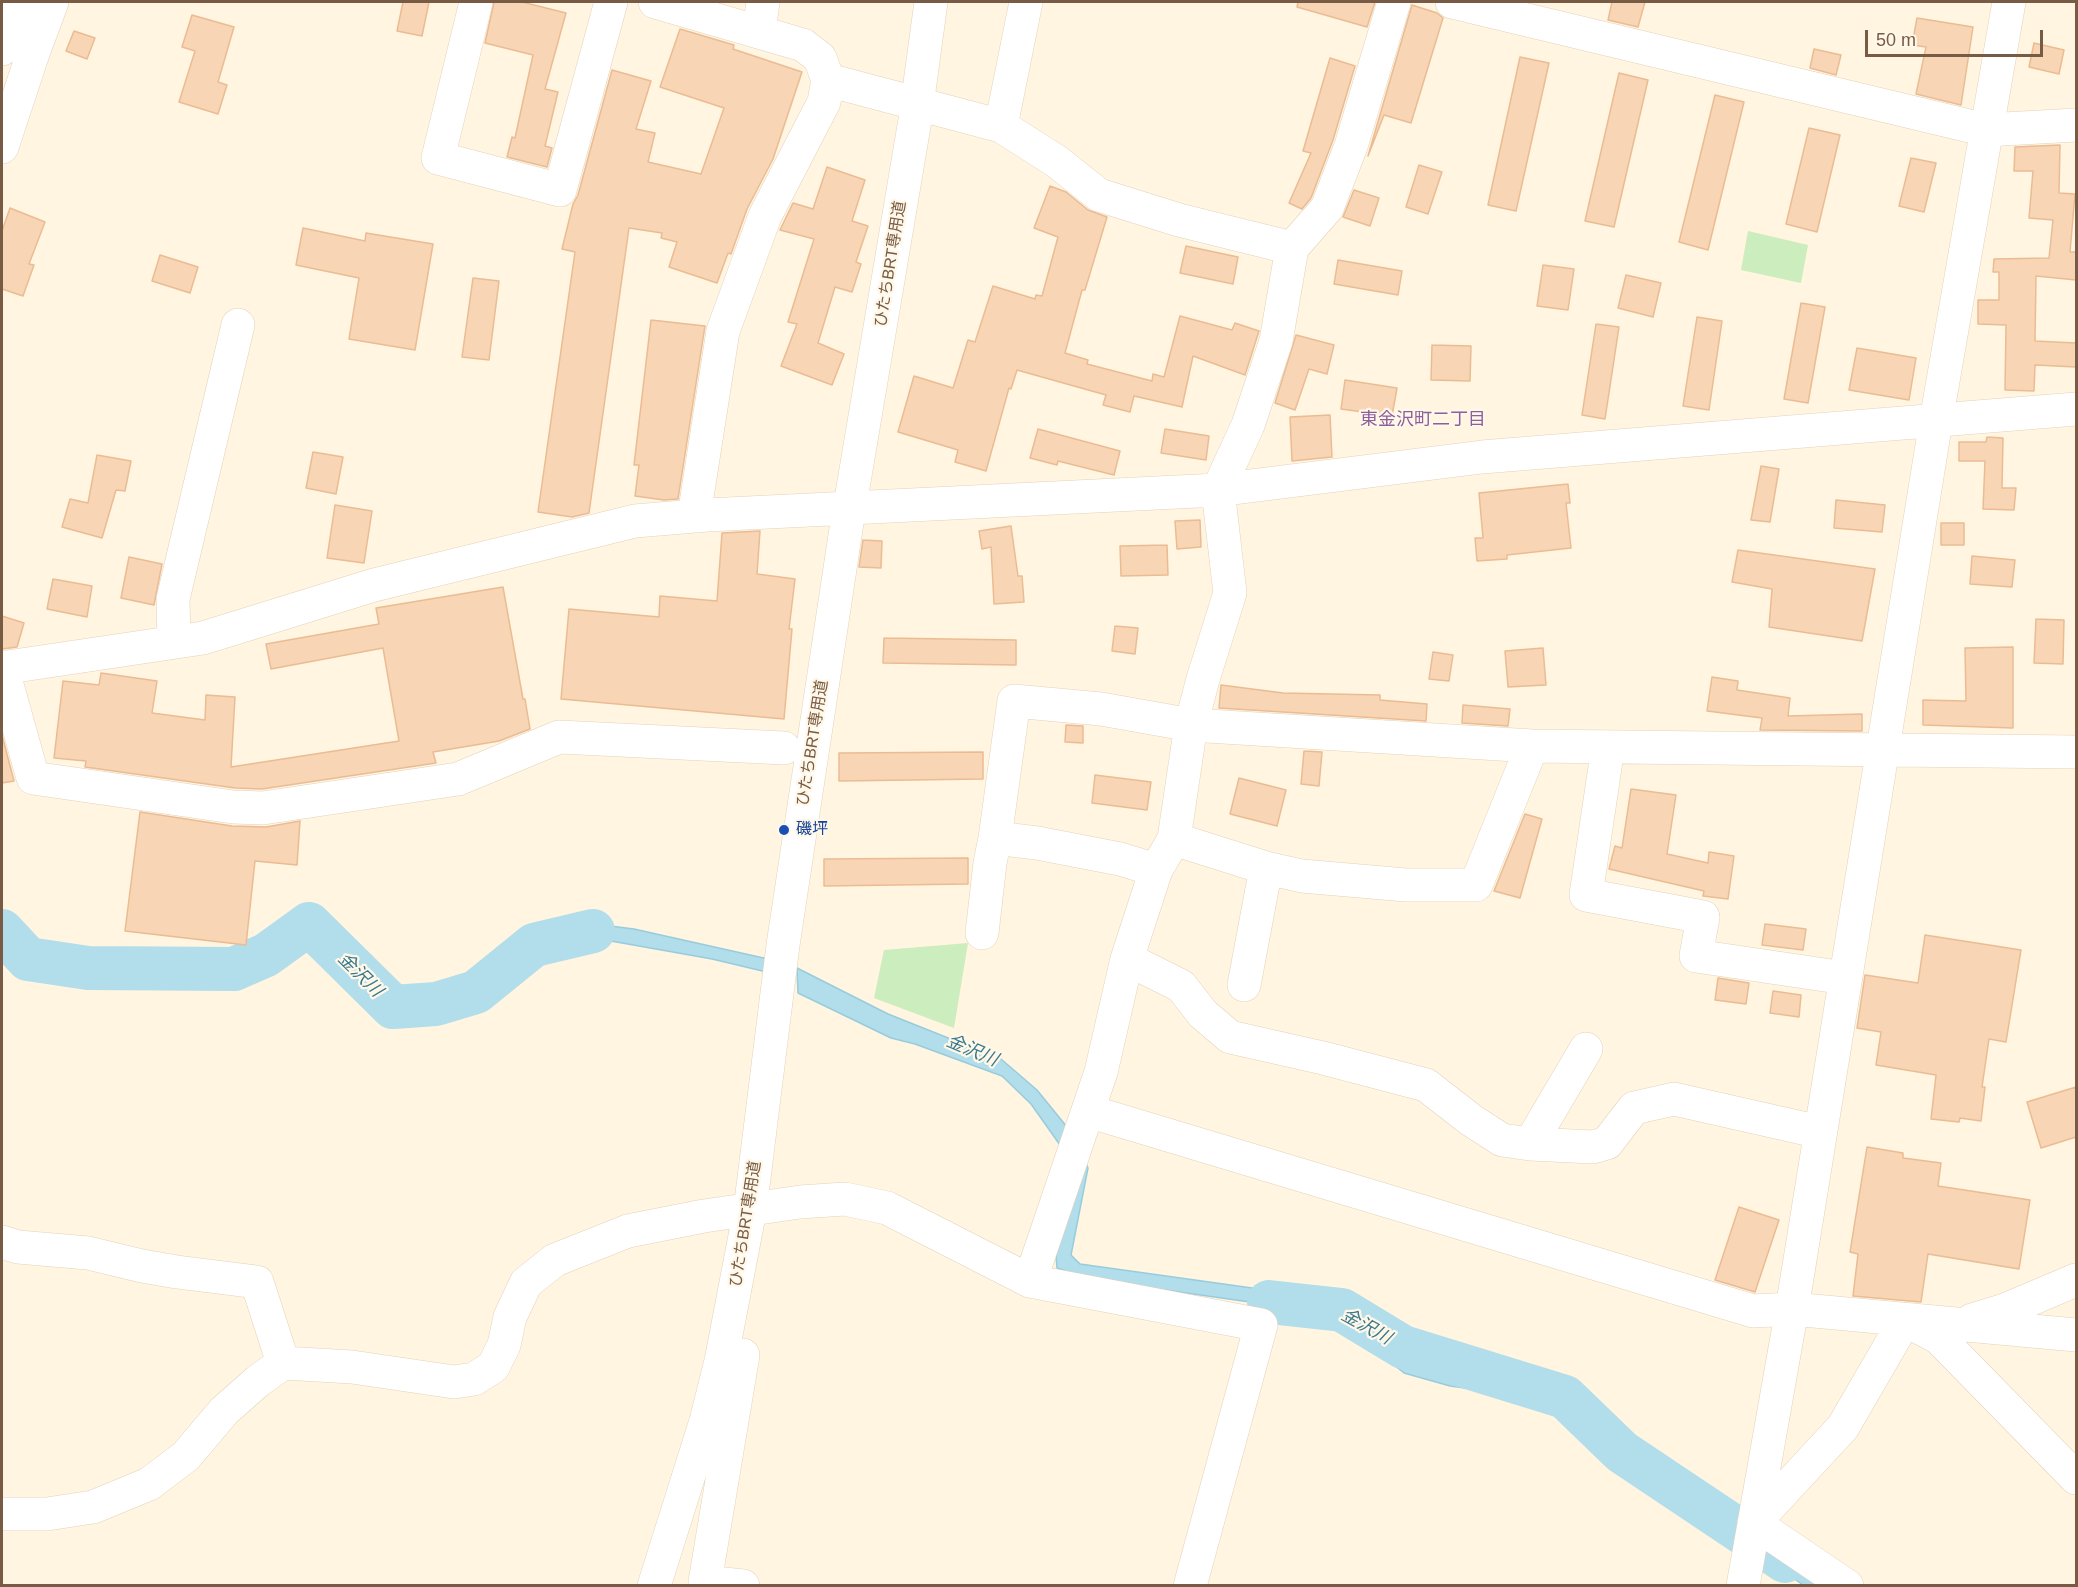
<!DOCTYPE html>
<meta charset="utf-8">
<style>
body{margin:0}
#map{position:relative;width:2078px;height:1587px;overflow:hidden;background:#fff5e0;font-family:Arial,sans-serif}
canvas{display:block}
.frame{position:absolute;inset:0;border:3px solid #785b45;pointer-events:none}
.scale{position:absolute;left:1865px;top:30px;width:178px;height:27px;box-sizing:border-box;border:3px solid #785b45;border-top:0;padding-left:8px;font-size:18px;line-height:21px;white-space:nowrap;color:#785b45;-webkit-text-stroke:4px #fff8e8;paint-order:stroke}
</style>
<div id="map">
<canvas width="2078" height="1587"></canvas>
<div class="frame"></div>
<div class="scale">50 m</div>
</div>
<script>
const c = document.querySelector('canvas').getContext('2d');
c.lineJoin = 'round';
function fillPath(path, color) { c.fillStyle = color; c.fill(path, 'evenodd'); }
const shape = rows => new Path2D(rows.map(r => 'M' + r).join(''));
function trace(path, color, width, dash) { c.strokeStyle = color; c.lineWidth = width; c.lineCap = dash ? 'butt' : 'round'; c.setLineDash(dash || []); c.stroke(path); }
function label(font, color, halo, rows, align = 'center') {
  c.font = font + ' Arial,"Noto Sans JP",sans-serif'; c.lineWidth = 4.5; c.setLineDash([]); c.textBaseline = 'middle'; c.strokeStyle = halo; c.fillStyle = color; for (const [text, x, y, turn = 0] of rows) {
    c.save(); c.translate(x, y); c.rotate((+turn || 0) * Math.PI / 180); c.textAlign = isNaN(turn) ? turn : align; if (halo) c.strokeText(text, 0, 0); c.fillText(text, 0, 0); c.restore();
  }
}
const green = shape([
 [1748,231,1808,245,1801,283,1741,270],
 [968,943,954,1028,874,998,884,950]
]);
const water = shape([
 [594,924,634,929,777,961,775,974,712,959,594,938,536,952,532,938,594,924],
 [797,968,888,1014,1001,1059,1037,1090,1067,1127,1060,1145,1031,1104,1002,1076,915,1044,891,1038,798,993,797,968],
 [1082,1155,1088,1168,1071,1255,1080,1264,1331,1299,1324,1320,1261,1315,1257,1303,1087,1279,1057,1268,1056,1256,1082,1155],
 [1337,1299,1388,1348,1414,1359,1450,1372,1483,1379,1563,1386,1579,1398,1623,1443,1643,1457,1634,1466,1620,1455,1564,1401,1450,1386,1404,1373,1351,1330,1329,1323,1337,1299],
 [1658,1466,1699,1490,1729,1514,1736,1541,1684,1496,1648,1474,1658,1466],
 [1771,1545,1826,1585,1803,1585,1765,1558,1771,1545]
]);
const river = shape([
 [2,931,28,959,88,968,234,969,266,955,309,924,393,1007,436,1004,476,992,534,945,593,931],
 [1269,1302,1342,1310,1403,1347,1565,1397,1622,1452,1785,1561]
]);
const building = shape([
 [403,2,429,2,422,36,397,31,403,2],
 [494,2,522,2,566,13,545,89,558,92,545,146,552,148,547,167,507,157,512,137,515,138,533,55,485,43,494,2],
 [1298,2,1375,2,1367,27,1297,7,1298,2],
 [1612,2,1645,2,1638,27,1608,20,1612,2],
 [1412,5,1437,13,1443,18,1411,123,1384,115,1368,156,1412,5],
 [192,15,234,27,218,82,227,85,218,114,179,102,195,51,182,47,192,15],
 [1917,18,1973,27,1961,105,1916,94,1926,47,1912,45,1917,18],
 [680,29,734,45,733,49,802,72,773,159,747,209,731,254,728,253,717,283,669,267,677,242,661,238,662,233,629,228,589,513,572,517,538,512,575,252,562,249,573,204,578,195,612,70,651,81,636,129,655,133,648,162,701,174,724,108,660,87,680,29],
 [74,31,95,38,87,59,66,51,74,31],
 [2034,43,2064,50,2059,74,2029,67,2034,43],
 [1814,49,1841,55,1836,75,1810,68,1814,49],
 [1520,57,1549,63,1516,211,1488,205,1520,57],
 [1330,58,1355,66,1333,140,1311,198,1302,209,1289,203,1311,153,1303,151,1330,58],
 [1619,73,1648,80,1614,227,1585,221,1619,73],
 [1715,95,1744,102,1708,250,1679,242,1715,95],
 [1809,128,1840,135,1817,232,1786,224,1809,128],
 [2060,145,2059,193,2075,194,2070,252,2076,252,2076,280,2036,276,2035,341,2076,343,2076,367,2035,365,2034,391,2005,390,2006,325,1978,324,1978,300,1999,300,1999,272,1993,272,1994,259,2049,258,2053,220,2029,218,2033,171,2014,171,2015,147,2060,145],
 [1911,158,1936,163,1924,212,1899,206,1911,158],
 [1419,165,1442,172,1428,214,1406,207,1419,165],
 [827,167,865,180,852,221,868,226,856,262,861,264,852,292,835,287,818,343,844,354,832,385,781,366,797,324,788,322,814,239,780,230,793,203,813,209,827,167],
 [1050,186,1066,192,1088,210,1107,217,1085,290,1082,290,1065,353,1088,360,1087,364,1152,381,1153,374,1164,377,1180,316,1232,330,1235,323,1259,331,1245,375,1193,356,1182,407,1134,396,1130,412,1103,405,1106,395,1017,370,1011,389,1009,388,986,471,955,462,958,450,898,432,914,376,953,388,968,340,975,342,993,286,1035,299,1036,295,1042,296,1058,237,1034,228,1050,186],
 [1354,190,1379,198,1370,226,1343,217,1354,190],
 [10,208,45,222,29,264,34,265,23,296,2,289,2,231,10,208],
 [303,228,365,241,366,233,433,244,415,350,349,339,359,278,296,265,303,228],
 [1186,246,1238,257,1233,284,1180,273,1186,246],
 [160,255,198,267,190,293,152,281,160,255],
 [1338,260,1402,271,1398,295,1334,284,1338,260],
 [1543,265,1574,269,1568,310,1537,306,1543,265],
 [1626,275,1661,283,1653,317,1618,308,1626,275],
 [473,278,499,281,489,360,462,357,473,278],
 [1801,303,1825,307,1808,403,1784,399,1801,303],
 [1697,317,1722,321,1709,410,1683,406,1697,317],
 [651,320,705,326,678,499,664,500,635,496,639,465,634,465,651,320],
 [1596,324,1619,327,1605,419,1582,415,1596,324],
 [1296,335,1334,345,1327,374,1309,369,1295,410,1275,403,1296,335],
 [1432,345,1471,346,1470,381,1431,380,1432,345],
 [1857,348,1916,358,1909,400,1849,390,1857,348],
 [1345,380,1397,388,1392,416,1341,409,1345,380],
 [1330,415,1332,457,1292,461,1290,417,1330,415],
 [1038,429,1120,451,1114,475,1058,461,1057,465,1030,458,1038,429],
 [1165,429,1209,436,1206,460,1161,453,1165,429],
 [1987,437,2003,438,2002,488,2016,488,2014,510,1983,509,1985,461,1959,461,1959,442,1986,442,1987,437],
 [313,452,343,457,336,494,306,488,313,452],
 [97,455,131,461,125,491,116,490,102,538,62,527,70,499,88,503,97,455],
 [1761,466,1779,469,1770,522,1751,520,1761,466],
 [1568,484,1570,503,1566,503,1571,548,1507,555,1507,559,1477,561,1475,538,1483,538,1479,493,1568,484],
 [1836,500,1885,505,1882,532,1834,528,1836,500],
 [335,505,372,511,364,563,327,558,335,505],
 [1200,520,1201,547,1177,549,1175,521,1200,520],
 [1941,523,1964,523,1964,545,1941,545,1941,523],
 [1011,526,1018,576,1022,576,1024,602,994,604,991,547,982,549,979,531,1011,526],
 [760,531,757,574,795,579,789,629,792,629,784,719,561,699,569,609,659,617,660,596,717,601,722,533,760,531],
 [863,540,882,541,881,568,859,567,863,540],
 [1167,545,1168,575,1121,576,1120,546,1167,545],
 [1738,550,1875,569,1862,641,1769,627,1772,589,1732,582,1738,550],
 [1972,556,2015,560,2012,587,1970,584,1972,556],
 [129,557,162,564,154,605,121,598,129,557],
 [53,579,92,586,87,617,47,609,53,579],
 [503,587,523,699,525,699,530,729,499,741,433,752,436,763,262,789,235,788,85,767,86,761,54,758,63,681,99,685,101,673,157,681,152,713,205,720,206,695,235,697,231,767,399,741,383,648,271,669,266,644,379,624,376,608,503,587],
 [2,616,24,623,17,647,2,649,2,616],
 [2036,619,2064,620,2063,664,2034,663,2036,619],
 [1115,626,1138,628,1135,654,1112,651,1115,626],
 [884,638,1016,640,1016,665,883,663,884,638],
 [2013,647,2013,728,1923,725,1923,700,1966,701,1965,648,2013,647],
 [1543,648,1546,685,1508,687,1505,651,1543,648],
 [1433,652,1453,655,1449,681,1429,679,1433,652],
 [1712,677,1738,681,1737,690,1790,698,1788,716,1862,714,1862,731,1760,730,1762,718,1707,711,1712,677],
 [1221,685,1283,693,1380,695,1380,700,1427,704,1426,721,1219,708,1221,685],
 [1463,705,1510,709,1508,726,1462,723,1463,705],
 [1066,725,1083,726,1083,743,1065,742,1066,725],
 [2,735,14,781,2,783,2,735],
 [1304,751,1322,752,1319,786,1301,784,1304,751],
 [983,752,983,779,839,781,839,753,983,752],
 [1095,775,1151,782,1147,810,1092,803,1095,775],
 [1239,778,1286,790,1277,826,1230,814,1239,778],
 [1631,789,1676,795,1667,854,1708,863,1709,852,1734,856,1728,899,1703,896,1704,891,1609,869,1615,846,1622,848,1631,789],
 [140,812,232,826,266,827,300,821,297,865,255,861,246,945,125,931,140,812],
 [1525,814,1542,819,1520,898,1494,891,1525,814],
 [968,858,968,884,824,886,824,859,968,858],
 [1765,924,1806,929,1803,950,1762,945,1765,924],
 [1925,935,2021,950,2006,1042,1989,1039,1982,1087,1985,1087,1981,1121,1960,1118,1959,1122,1931,1119,1936,1075,1876,1065,1881,1032,1857,1028,1865,975,1918,983,1925,935],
 [1718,978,1749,983,1746,1004,1715,1000,1718,978],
 [1773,991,1801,995,1799,1017,1770,1013,1773,991],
 [2076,1087,2076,1137,2041,1148,2027,1102,2076,1087],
 [1867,1147,1903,1153,1903,1158,1941,1163,1938,1186,2030,1200,2019,1269,1928,1254,1921,1302,1853,1296,1858,1254,1850,1252,1867,1147],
 [1739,1207,1779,1220,1755,1292,1715,1280,1739,1207]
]);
const minor = shape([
 [476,2,438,158,560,190,611,2],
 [655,2,803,45,820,58,828,80,824,102,765,216,723,331,694,516],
 [1452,2,1986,130,2076,125],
 [759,32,763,2],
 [2,49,18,2],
 [828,80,1001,126,1056,161,1099,195,1179,220,1292,248],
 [1001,126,1026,2],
 [2,147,33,53,52,2],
 [174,642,173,599,238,325],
 [2,667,33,778,233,807,263,808,458,779,559,737,784,748],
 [2,668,203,638,374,585,635,521,707,515,1218,490,1482,457,2076,409],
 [1608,747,1586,895,1703,917,1696,956,1845,978],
 [995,838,1014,701,1101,709,1191,725,1532,746,2076,752],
 [1174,839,1266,868,1302,876,1406,885,1476,885,1532,746],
 [982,933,990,863,995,838,1037,843,1120,859,1156,870],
 [1127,959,1181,986,1203,1014,1230,1037,1323,1058,1426,1085,1471,1120,1502,1140,1530,1144,1593,1147,1607,1143,1634,1108,1674,1099,1820,1132],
 [1244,985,1266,868],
 [1088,1111,1753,1311,1792,1309,2076,1335],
 [1530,1144,1586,1049],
 [2,1242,18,1247,88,1253,142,1266,177,1272,257,1282,283,1363],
 [1030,1281,1101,1072,1127,959,1156,870,1174,839,1191,725,1203,679,1230,593,1218,490,1248,425,1276,341,1292,248,1327,208,1351,146,1394,2],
 [1972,1320,2005,1310,2076,1280],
 [743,1355,705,1582,743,1586],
 [2,1514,47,1514,93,1507,149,1484,186,1456,224,1411,258,1381,283,1363,352,1367,454,1382,474,1379,493,1367,504,1345,510,1317,526,1283,555,1260,628,1231,704,1216,800,1202,845,1199,887,1208,1030,1281,1261,1325,1190,1586],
 [654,1586,706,1421,721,1361,750,1210,783,945,846,529,915,120,931,2],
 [1743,1586,1792,1309,1936,421,2009,2],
 [1847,1586,1754,1523,1843,1427,1905,1320,1939,1338,2076,1478]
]);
const markers = [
 [784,830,6,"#1a4fb4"]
];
const streetNames = [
 ["ひたちBRT専用道",891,264,-81],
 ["ひたちBRT専用道",813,743,-81],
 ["ひたちBRT専用道",746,1224,-81]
];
const transitNames = [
 ["磯坪",796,830]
];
const neighbourhoodNames = [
 ["東金沢町二丁目",1423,420]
];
const waterNames = [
 ["金沢川",360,975,45],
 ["金沢川",972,1051,23],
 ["金沢川",1366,1327,29]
];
fillPath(green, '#ccedbd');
fillPath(water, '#b2ddea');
trace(water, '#98ccdd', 1.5);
trace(river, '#b2ddea', 44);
fillPath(building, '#f7d5b5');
trace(building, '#ebbc93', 1.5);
trace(minor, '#e3d2bb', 34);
trace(minor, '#fff', 33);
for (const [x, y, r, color] of markers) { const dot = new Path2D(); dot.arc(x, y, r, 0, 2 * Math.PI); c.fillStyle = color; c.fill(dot); trace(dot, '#fff8e8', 2); }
label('16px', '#785b45', '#fff8e8', streetNames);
label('16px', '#164399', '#fff8e8', transitNames, 'left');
label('18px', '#8d5f9c', '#fff8e8', neighbourhoodNames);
label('italic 18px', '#3c798e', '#fff8e8', waterNames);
</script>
